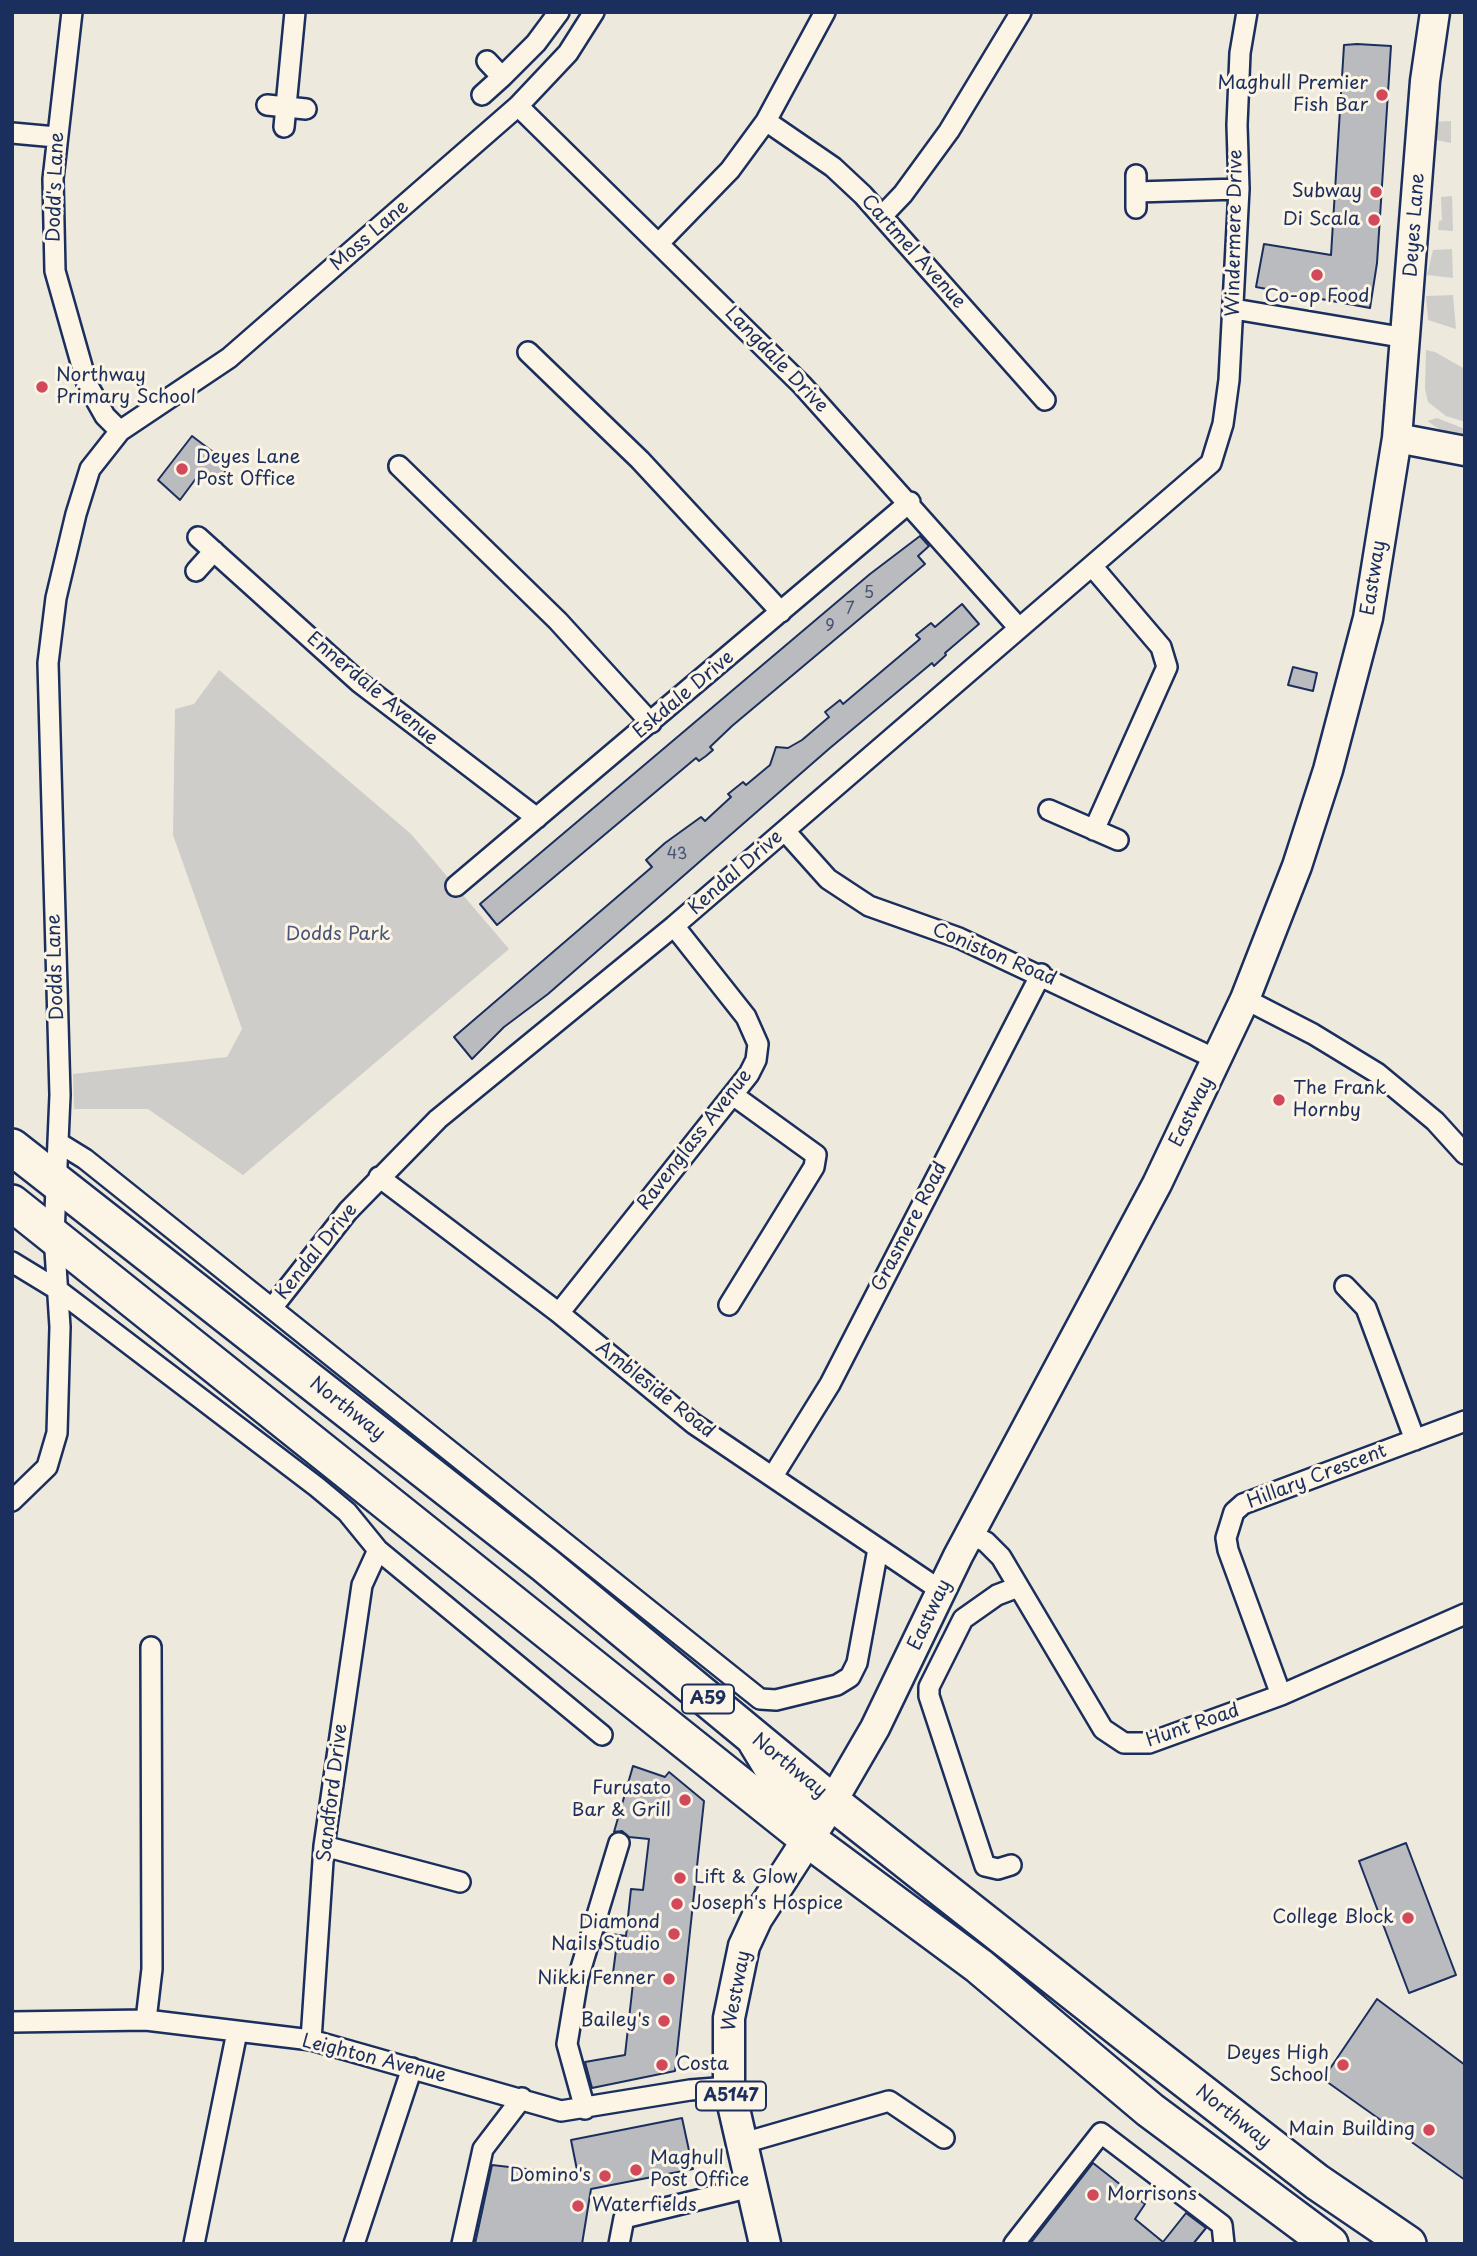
<!DOCTYPE html>
<style>
body{margin:0}
#map{position:relative;width:1477px;height:2256px;overflow:hidden;background:#eee9dd;font-family:"Playpen Sans",sans-serif}
canvas{display:block}
.frame{position:absolute;inset:0;border:14px solid #1b2f5e;pointer-events:none}
</style>
<div id="map">
<canvas width="1477" height="2256"></canvas>
<div class="frame"></div>
</div>
<script>
const c = document.querySelector('canvas').getContext('2d');
c.lineJoin = 'round';
function fillPath(path, color) { c.fillStyle = color; c.fill(path, 'evenodd'); }
const shape = rows => new Path2D(rows.map(r => 'M' + r).join(''));
function trace(path, color, width, dash) { c.strokeStyle = color; c.lineWidth = width; c.lineCap = dash ? 'butt' : 'round'; c.setLineDash(dash || []); c.stroke(path); }
function label(font, color, halo, rows, align = 'center') {
  c.font = font + ' "Playpen Sans",sans-serif'; c.lineWidth = 6; c.setLineDash([]); c.textBaseline = 'middle'; c.strokeStyle = halo; c.fillStyle = color; for (const [text, x, y, turn = 0] of rows) {
    c.save(); c.translate(x, y); c.rotate((+turn || 0) * Math.PI / 180); c.textAlign = isNaN(turn) ? turn : align; if (halo) c.strokeText(text, 0, 0); c.fillText(text, 0, 0); c.restore();
  }
}
const green = shape([
 [1451,121,1451,143,1431,139,1432,122],
 [1452,196,1453,231,1438,230,1439,221,1442,220,1441,197],
 [1452,249,1453,278,1427,275,1433,250],
 [1453,295,1456,329,1428,320,1426,296],
 [1426,350,1435,352,1465,369,1465,422,1446,416,1428,402,1425,389],
 [1437,418,1465,429,1465,437,1439,429,1427,421],
 [219,670,411,834,509,949,243,1175,148,1109,74,1109,73,1074,227,1057,242,1029,173,835,175,709,194,704]
]);
const building = shape([
 [1357,44,1391,46,1377,263,1370,308,1256,287,1264,244,1331,255,1344,45,1357,44],
 [192,436,221,458,218,462,227,469,218,481,203,469,180,500,158,480,192,436],
 [920,536,929,546,918,556,925,564,732,726,710,747,713,750,706,756,699,761,696,758,497,925,480,904,870,574,920,536],
 [962,604,979,624,945,653,946,655,934,666,932,663,830,748,548,994,504,1027,472,1059,454,1037,652,867,646,860,665,843,701,817,705,821,731,797,728,794,743,782,746,785,770,765,776,747,788,748,802,740,829,717,825,712,840,700,843,704,920,639,916,635,931,623,935,627,962,604],
 [1293,667,1317,673,1313,691,1288,685,1293,667],
 [633,1766,665,1777,669,1772,704,1801,675,2071,592,2088,585,2062,625,2055,633,1983,612,1981,616,1950,600,1948,604,1933,626,1936,631,1889,643,1890,649,1839,629,1837,622,1831,614,1832,633,1766],
 [1406,1843,1456,1975,1409,1993,1359,1861,1406,1843],
 [1377,1999,1465,2065,1465,2180,1323,2079,1377,1999],
 [682,2118,693,2169,591,2189,582,2244,475,2244,492,2165,578,2175,571,2140,682,2118],
 [1093,2163,1145,2204,1135,2219,1163,2242,1186,2213,1206,2228,1193,2244,1030,2244,1093,2163]
]);
const street = shape([
 [72,12,53,179,55,271,87,384,105,416,120,431],
 [502,77,536,43,559,12],
 [482,95,502,77,487,61],
 [267,105,306,109],
 [518,106,802,385,1018,627],
 [766,121,833,167,863,195,1045,400],
 [284,127,295,12],
 [12,133,56,137],
 [1136,192,1239,189],
 [1136,208,1136,175],
 [882,216,903,194,949,131,1021,12],
 [660,242,730,170,766,121,825,12],
 [1234,309,1406,338],
 [528,352,640,460,781,612],
 [399,466,558,621,651,723],
 [198,537,360,683,537,818],
 [1092,566,1161,647,1167,667,1094,830],
 [196,571,214,551],
 [1049,810,1118,840],
 [785,831,828,879,869,906,959,938,1218,1060],
 [456,886,910,502],
 [1245,999,1313,1034,1377,1073,1435,1121,1465,1154],
 [59,1143,85,1159,760,1699,776,1700,837,1685,850,1677,857,1663,878,1549],
 [379,1177,559,1313,694,1424,940,1590],
 [12,1262,58,1290,317,1487,347,1512,378,1550,602,1735],
 [1345,1286,1366,1308,1415,1440],
 [729,1305,814,1167,816,1155,733,1095],
 [272,1308,348,1211,438,1119,674,926,1211,463,1223,424,1229,380,1239,189,1237,125,1240,53,1247,12],
 [559,1313,749,1074,756,1060,758,1044,746,1017,674,926],
 [773,1476,830,1384,1041,974],
 [12,1501,47,1467,57,1433,60,1327,54,1235,60,1095,48,663,56,598,76,514,90,469,120,431,229,358,518,106,568,53,594,12],
 [970,1534,986,1542,1001,1557,1103,1729,1124,1743,1149,1743,1281,1695,1465,1614],
 [1281,1695,1228,1550,1226,1538,1234,1512,1243,1504,1465,1421],
 [324,1846,460,1882],
 [1011,1865,998,1869,985,1866,929,1696,929,1687,963,1619,997,1595,1018,1587],
 [146,2020,152,1969,151,1647],
 [12,2022,146,2020,311,2040,561,2111,690,2090,729,2087],
 [311,2040,324,1846,362,1585,378,1550],
 [585,2109,567,2044,578,1978,619,1843],
 [740,2144,889,2101,944,2138],
 [194,2244,237,2032],
 [354,2244,412,2068],
 [462,2244,483,2149,522,2098],
 [619,2244,624,2218,751,2187],
 [1014,2244,1101,2133,1222,2225,1224,2244]
]);
const secondary = shape([
 [1397,438,1465,451],
 [832,1802,875,1728,958,1556,1157,1184,1245,999,1297,866,1328,770,1368,618,1397,438,1425,81,1435,12]
]);
const primary = shape([
 [754,1743,777,1781,804,1808,808,1819,809,1840],
 [765,2244,729,2087,729,2018,744,1946,757,1918,832,1802]
]);
const highway = shape([
 [12,1147,545,1565,832,1802,1134,2040,1317,2182,1408,2244],
 [12,1203,809,1840,979,1966,1150,2110,1330,2244]
]);
const markers = [
 [1382,95,7,"#d1495b"],
 [1376,192,7,"#d1495b"],
 [1374,220,7,"#d1495b"],
 [1317,275,7,"#d1495b"],
 [42,387,7,"#d1495b"],
 [182,469,7,"#d1495b"],
 [1279,1100,7,"#d1495b"],
 [685,1800,7,"#d1495b"],
 [680,1878,7,"#d1495b"],
 [677,1904,7,"#d1495b"],
 [1408,1918,7,"#d1495b"],
 [674,1934,7,"#d1495b"],
 [669,1979,7,"#d1495b"],
 [664,2021,7,"#d1495b"],
 [662,2065,7,"#d1495b"],
 [1343,2065,7,"#d1495b"],
 [1429,2130,7,"#d1495b"],
 [636,2170,7,"#d1495b"],
 [605,2176,7,"#d1495b"],
 [1093,2195,7,"#d1495b"],
 [578,2206,7,"#d1495b"]
];
const numberNames = [
 ["5",869,594],
 ["7",850,610],
 ["9",830,627],
 ["43",677,855]
];
const shields = [
 [708,1699,52],
 [731,2096,70]
];
const shieldNames = [
 ["A59",708,1699],
 ["A5147",731,2096]
];
const poiNames = [
 ["Maghull Premier",1368,84],
 ["Fish Bar",1368,106],
 ["Subway",1362,192],
 ["Di Scala",1360,220],
 ["Co-op Food",1317,297,"center"],
 ["Northway",56,376,"left"],
 ["Primary School",56,398,"left"],
 ["Deyes Lane",196,458,"left"],
 ["Post Office",196,480,"left"],
 ["The Frank",1293,1089,"left"],
 ["Hornby",1293,1111,"left"],
 ["Furusato",671,1789],
 ["Bar & Grill",671,1811],
 ["Lift & Glow",694,1878,"left"],
 ["Joseph's Hospice",691,1904,"left"],
 ["College Block",1394,1918],
 ["Diamond",660,1923],
 ["Nails Studio",660,1945],
 ["Nikki Fenner",655,1979],
 ["Bailey's",650,2021],
 ["Deyes High",1329,2054],
 ["School",1329,2076],
 ["Costa",676,2065,"left"],
 ["Main Building",1415,2130],
 ["Maghull",650,2159,"left"],
 ["Post Office",650,2181,"left"],
 ["Domino's",591,2176],
 ["Morrisons",1107,2195,"left"],
 ["Waterfields",592,2206,"left"]
];
const streetNames = [
 ["Dodd's Lane",56,187,-88],
 ["Deyes Lane",1415,225,-86],
 ["Windermere Drive",1235,233,-89],
 ["Moss Lane",370,236,-41],
 ["Cartmel Avenue",913,252,48],
 ["Langdale Drive",776,360,46],
 ["Eastway",1374,578,-81],
 ["Ennerdale Avenue",372,689,40],
 ["Eskdale Drive",684,695,-40],
 ["Kendal Drive",736,873,-41],
 ["Coniston Road",994,955,23],
 ["Dodds Lane",56,967,-92],
 ["Eastway",1192,1112,-64],
 ["Ravenglass Avenue",695,1140,-52],
 ["Grasmere Road",910,1227,-63],
 ["Kendal Drive",317,1252,-51],
 ["Ambleside Road",655,1390,38],
 ["Northway",347,1409,38],
 ["Hillary Crescent",1317,1477,-21],
 ["Eastway",930,1615,-65],
 ["Hunt Road",1193,1726,-19],
 ["Northway",789,1766,39],
 ["Sandford Drive",333,1793,-83],
 ["Westway",737,1991,-79],
 ["Leighton Avenue",374,2059,14],
 ["Northway",1233,2117,38]
];
const parkNames = [
 ["Dodds Park",338,935]
];
fillPath(green, '#cfcdca');
fillPath(building, '#babbbe');
trace(building, '#1b2f5e', 2);
trace(street, '#1b2f5e', 24);
trace(secondary, '#1b2f5e', 33);
trace(primary, '#1b2f5e', 35);
trace(highway, '#1b2f5e', 40);
trace(street, '#fcf5e5', 19);
trace(secondary, '#fcf5e5', 28);
trace(primary, '#fcf5e5', 30);
trace(highway, '#fcf5e5', 35);
for (const [x, y, r, color] of markers) { const dot = new Path2D(); dot.arc(x, y, r, 0, 2 * Math.PI); c.fillStyle = color; c.fill(dot); trace(dot, '#fcf5e5', 2.5); }
label('16px', '#435276', null, numberNames);
for (const [x, y, w] of shields) { const box = new Path2D(); box.roundRect(x - w / 2, y - 14.5, w, 29, 5); c.fillStyle = '#fcf5e5'; c.fill(box); trace(box, '#1b2f5e', 2); }
label('bold 18px', '#1b2f5e', null, shieldNames);
label('19px', '#1b2f5e', '#fcf5e5', poiNames, 'right');
label('19px', '#1b2f5e', '#fcf5e5', streetNames);
label('19px', '#485679', '#fcf5e5', parkNames);
</script>
